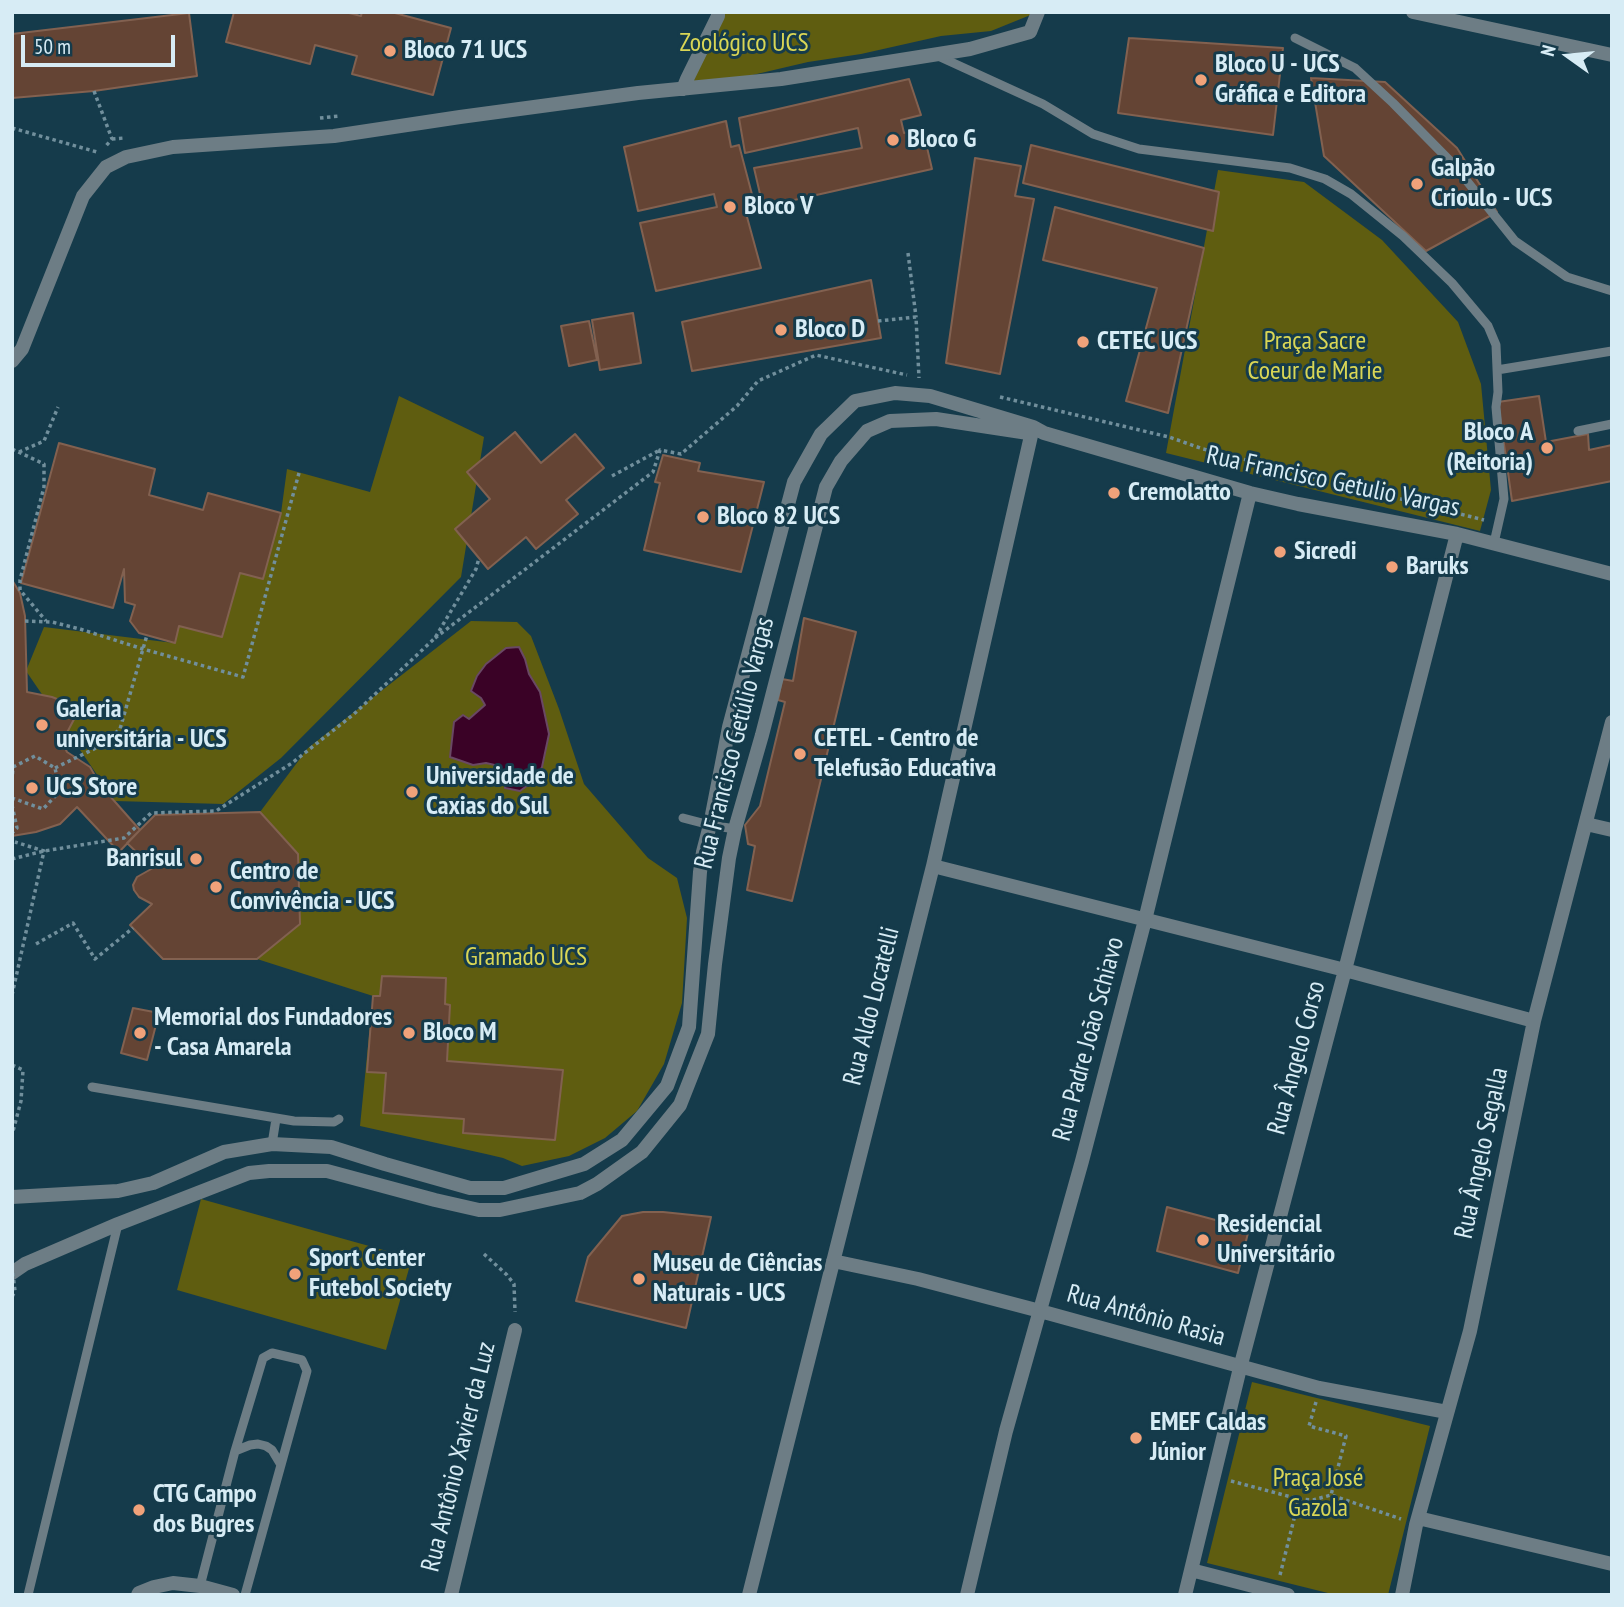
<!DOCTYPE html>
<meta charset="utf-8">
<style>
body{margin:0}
#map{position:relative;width:1624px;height:1607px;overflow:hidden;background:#153b4b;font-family:"PT Sans Narrow",sans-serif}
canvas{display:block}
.frame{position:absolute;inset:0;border:14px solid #d7ecf5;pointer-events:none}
.north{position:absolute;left:1533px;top:21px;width:70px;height:70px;-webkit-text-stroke:5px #153b4b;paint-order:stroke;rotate:285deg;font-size:19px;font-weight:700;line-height:28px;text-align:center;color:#d7ecf5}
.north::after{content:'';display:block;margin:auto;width:24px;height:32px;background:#d7ecf5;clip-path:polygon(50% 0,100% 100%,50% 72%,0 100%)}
.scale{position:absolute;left:21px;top:35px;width:154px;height:32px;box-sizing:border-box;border:4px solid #d7ecf5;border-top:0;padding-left:9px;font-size:21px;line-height:24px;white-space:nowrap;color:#d7ecf5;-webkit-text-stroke:5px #153b4b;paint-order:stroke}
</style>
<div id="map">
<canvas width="1624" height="1607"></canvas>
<div class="frame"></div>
<div class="north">N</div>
<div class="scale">50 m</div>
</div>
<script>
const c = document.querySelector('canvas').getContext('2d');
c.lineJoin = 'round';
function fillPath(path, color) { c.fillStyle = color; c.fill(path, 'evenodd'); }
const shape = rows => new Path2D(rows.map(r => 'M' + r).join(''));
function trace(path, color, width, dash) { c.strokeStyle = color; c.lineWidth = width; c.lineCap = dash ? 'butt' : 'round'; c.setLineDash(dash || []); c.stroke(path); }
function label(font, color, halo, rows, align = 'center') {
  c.font = font + ' "PT Sans Narrow",sans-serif'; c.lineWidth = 6; c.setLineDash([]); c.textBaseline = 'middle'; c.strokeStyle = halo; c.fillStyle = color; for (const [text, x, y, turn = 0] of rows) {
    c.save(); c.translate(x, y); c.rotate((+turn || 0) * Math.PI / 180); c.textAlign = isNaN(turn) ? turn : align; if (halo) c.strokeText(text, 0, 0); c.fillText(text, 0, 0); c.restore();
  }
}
const green = shape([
 [721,12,1033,12,1033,14,991,31,941,36,861,54,808,62,744,77,693,82],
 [1218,170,1304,182,1382,240,1458,322,1481,384,1491,490,1480,531,1166,453],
 [399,396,484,437,461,577,281,758,223,804,115,801,26,671,44,627,174,643,179,626,222,637,240,573,263,578,281,513,287,469,370,492],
 [471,621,517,622,531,636,559,709,584,784,648,858,677,878,687,918,682,1003,664,1064,637,1111,605,1138,569,1156,522,1166,503,1158,486,1154,360,1126,373,996,257,959,300,923,298,854,260,812,308,748],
 [201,1199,412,1258,386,1350,177,1290],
 [1252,1382,1430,1426,1388,1595,1336,1595,1207,1563]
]);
const water = shape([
 [519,647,525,659,529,674,540,692,549,734,542,767,536,779,520,791,505,788,505,777,499,766,486,763,473,765,450,757,454,722,463,715,469,719,485,705,481,698,471,691,477,676,486,664,506,648,519,647]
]);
const building = shape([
 [234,12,345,12,361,16,362,12,391,12,451,28,433,95,352,74,357,56,315,45,310,64,226,42,234,12],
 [189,13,197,76,94,91,12,98,12,34,189,13],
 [1129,38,1283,48,1273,135,1118,113,1129,38],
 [1311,78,1385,82,1457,148,1497,212,1426,251,1324,156,1311,78],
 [909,79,921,115,901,120,904,133,923,130,932,169,763,207,754,168,862,148,858,128,745,153,739,118,909,79],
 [726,121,731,147,739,145,754,202,744,206,761,268,656,291,640,223,717,207,714,194,638,211,624,147,726,121],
 [1031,145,1219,192,1213,231,1023,183,1031,145],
 [975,158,1021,166,1015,196,1034,199,1000,374,946,363,975,158],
 [1055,207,1204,248,1168,413,1126,401,1157,288,1043,260,1055,207],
 [871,280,881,338,692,371,682,322,871,280],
 [633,313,641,363,600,370,592,320,633,313],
 [589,321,597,360,569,366,561,326,589,321],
 [1539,396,1546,442,1588,434,1589,450,1612,445,1612,481,1512,501,1498,402,1539,396],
 [515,432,541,463,575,434,604,468,566,500,578,514,536,549,526,537,488,569,455,529,490,499,467,472,515,432],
 [59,443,155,469,149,495,203,510,208,493,281,513,263,579,240,573,222,637,179,626,175,643,139,633,130,621,135,605,125,602,124,569,113,608,21,583,59,443],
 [663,455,700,463,698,471,764,482,741,572,644,550,660,483,655,482,663,455],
 [12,580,20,593,25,616,27,692,52,697,80,708,62,742,67,752,90,767,101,786,140,830,119,852,77,807,60,824,36,832,12,836,12,580],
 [804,618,856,632,792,901,747,890,755,846,748,844,745,825,760,806,785,702,778,700,782,679,793,681,804,618],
 [260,812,298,854,300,924,257,959,163,959,130,925,152,904,139,897,134,890,133,885,137,877,153,868,127,843,155,815,260,812],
 [382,976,446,978,445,1004,450,1005,447,1061,563,1070,555,1140,463,1133,464,1119,383,1113,386,1073,367,1072,373,996,380,996,382,976],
 [133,1008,159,1013,147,1060,121,1053,133,1008],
 [1167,1207,1249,1229,1238,1273,1157,1251,1167,1207],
 [643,1212,663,1212,711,1217,686,1328,576,1301,588,1257,622,1216,643,1212]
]);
const path = shape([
 [94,91,112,139,105,147],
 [320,118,340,116],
 [12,128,97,152],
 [112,139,124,138],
 [908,253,916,317],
 [878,321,916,317,919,378],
 [1000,397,1169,437,1203,449,1484,520],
 [12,449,44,464,44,487,20,580,20,590,46,621],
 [19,452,44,441,58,407],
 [612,476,658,451],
 [25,621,52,622,80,629,143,649,243,677,299,473],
 [435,638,653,472,660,450,681,454,737,406,758,381,816,355,907,375],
 [55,768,100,746,120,729,147,635],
 [12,781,13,767,35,756,55,768,60,791,43,809,12,798],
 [12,805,17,828,12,833],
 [12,859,44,851,124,838,151,813,216,811,292,763,354,714,435,638,476,569,479,558],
 [36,944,73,923,95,959,133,928],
 [12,995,44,851,15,842],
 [12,1065,23,1070,21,1101,12,1135],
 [484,1254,507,1275,514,1284,515,1312],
 [1316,1402,1309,1426,1346,1436,1331,1495],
 [1231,1481,1299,1499,1313,1500,1331,1495,1401,1519],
 [1280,1575,1299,1499]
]);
const service = shape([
 [1295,38,1355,68,1393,103,1454,165,1515,241,1567,277,1612,291],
 [938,56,1043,104,1093,134,1139,149,1290,168,1325,179,1351,194,1403,236,1452,283,1488,326,1496,345,1498,392,1496,407,1504,499,1494,543],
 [1497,370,1612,351],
 [1578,431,1612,424],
 [683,818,710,825,735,829],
 [92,1087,294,1121,334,1122,339,1119],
 [272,1144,276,1119],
 [235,1451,250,1445,258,1444,266,1446,272,1450,281,1465],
 [200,1586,235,1451,263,1358,272,1353,302,1360,307,1371,245,1595],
 [28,1595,118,1224]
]);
const minor = shape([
 [1413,12,1612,55],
 [683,89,687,79,718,16,718,12],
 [12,361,22,349,83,196,106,167,126,157,173,147,334,136,460,117,638,93,781,79,970,49,1030,32,1038,12],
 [1586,824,1612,830],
 [933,866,1345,970,1534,1021],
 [12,1197,118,1191,153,1183,224,1152,272,1144,331,1147,385,1164,470,1188,504,1188,584,1164,622,1140,667,1086,689,1027,700,872,703,852,710,825,729,727,794,482,821,434,855,401,895,393,930,396,1033,427,1044,433,1250,493,1298,504,1457,534,1612,574],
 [833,1261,918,1279,1040,1311,1319,1388,1447,1412],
 [12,1273,25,1264,118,1224,249,1173,269,1171,327,1171,435,1200,479,1210,500,1210,580,1193,597,1184,642,1152,680,1105,708,1034,715,964,729,858,735,829,762,735,826,487,841,461,867,431,890,421,936,419,1028,433],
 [1418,1518,1612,1564],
 [1191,1570,1288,1595],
 [138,1595,139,1593,154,1587,173,1583,200,1586,233,1595],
 [451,1595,515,1330],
 [749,1595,933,866,1033,427],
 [967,1595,1006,1431,1082,1161,1145,920,1250,493],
 [1185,1595,1240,1368,1345,970,1457,534],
 [1402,1595,1416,1525,1470,1331,1534,1021,1612,722]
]);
const pathBridge = shape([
 [12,1266,15,1291,12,1297]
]);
const markers = [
 [390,51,7,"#f0a27a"],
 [1201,80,7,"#f0a27a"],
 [893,140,7,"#f0a27a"],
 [1417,184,7,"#f0a27a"],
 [730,207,7,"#f0a27a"],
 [781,330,7,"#f0a27a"],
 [1083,342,7,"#f0a27a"],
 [1547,448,7,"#f0a27a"],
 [1114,493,7,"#f0a27a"],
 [703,517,7,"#f0a27a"],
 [1280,552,7,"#f0a27a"],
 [1392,567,7,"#f0a27a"],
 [42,725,7,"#f0a27a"],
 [800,754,7,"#f0a27a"],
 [32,788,7,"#f0a27a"],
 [412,792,7,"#f0a27a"],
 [196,859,7,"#f0a27a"],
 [216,887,7,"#f0a27a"],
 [140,1033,7,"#f0a27a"],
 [409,1033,7,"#f0a27a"],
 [1203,1240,7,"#f0a27a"],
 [295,1274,7,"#f0a27a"],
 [639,1279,7,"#f0a27a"],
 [1136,1438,7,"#f0a27a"],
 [139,1510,7,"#f0a27a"]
];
const parkNames = [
 ["Zoológico UCS",744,44],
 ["Praça Sacre",1315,342],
 ["Coeur de Marie",1315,372],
 ["Gramado UCS",526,958],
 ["Praça José",1318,1479],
 ["Gazola",1318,1509]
];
const poiNames = [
 ["Bloco 71 UCS",404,51],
 ["Bloco U - UCS",1215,65],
 ["Gráfica e Editora",1215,95],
 ["Bloco G",907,140],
 ["Galpão",1431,169],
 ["Crioulo - UCS",1431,199],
 ["Bloco V",744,207],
 ["Bloco D",795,330],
 ["CETEC UCS",1097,342],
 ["Bloco A",1533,433,"right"],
 ["(Reitoria)",1533,463,"right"],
 ["Cremolatto",1128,493],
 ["Bloco 82 UCS",717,517],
 ["Sicredi",1294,552],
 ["Baruks",1406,567],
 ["Galeria",56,710],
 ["universitária - UCS",56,740],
 ["CETEL - Centro de",814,739],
 ["Telefusão Educativa",814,769],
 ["Universidade de",426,777],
 ["Caxias do Sul",426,807],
 ["UCS Store",46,788],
 ["Banrisul",182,859,"right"],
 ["Centro de",230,872],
 ["Convivência - UCS",230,902],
 ["Memorial dos Fundadores",154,1018],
 ["- Casa Amarela",154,1048],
 ["Bloco M",423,1033],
 ["Residencial",1217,1225],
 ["Universitário",1217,1255],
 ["Sport Center",309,1259],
 ["Futebol Society",309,1289],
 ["Museu de Ciências",653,1264],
 ["Naturais - UCS",653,1294],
 ["EMEF Caldas",1150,1423],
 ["Júnior",1150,1453],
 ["CTG Campo",153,1495],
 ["dos Bugres",153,1525]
];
const streetNames = [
 ["Rua Francisco Getulio Vargas",1333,482,12],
 ["Rua Francisco Getúlio Vargas",735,743,-76],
 ["Rua Aldo Locatelli",872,1006,-76],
 ["Rua Padre João Schiavo",1089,1039,-75],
 ["Rua Ângelo Corso",1297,1058,-75],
 ["Rua Ângelo Segalla",1482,1153,-78],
 ["Rua Antônio Rasia",1146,1316,16],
 ["Rua Antônio Xavier da Luz",459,1457,-76]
];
fillPath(green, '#5f5d10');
fillPath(water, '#3a0226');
trace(water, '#694864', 2);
fillPath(building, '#644434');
trace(building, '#826150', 2);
trace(path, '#718f9c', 3.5, [3.5, 3.5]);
trace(service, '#6d7d85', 9);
trace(minor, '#6d7d85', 14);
trace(pathBridge, '#718f9c', 3.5, [3.5, 3.5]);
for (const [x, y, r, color] of markers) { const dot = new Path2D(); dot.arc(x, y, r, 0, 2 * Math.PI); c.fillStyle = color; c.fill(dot); trace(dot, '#153b4b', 2.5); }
label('26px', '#d9d655', '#153b4b', parkNames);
label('bold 26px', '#d7ecf5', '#153b4b', poiNames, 'left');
label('26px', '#d7ecf5', '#153b4b', streetNames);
</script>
